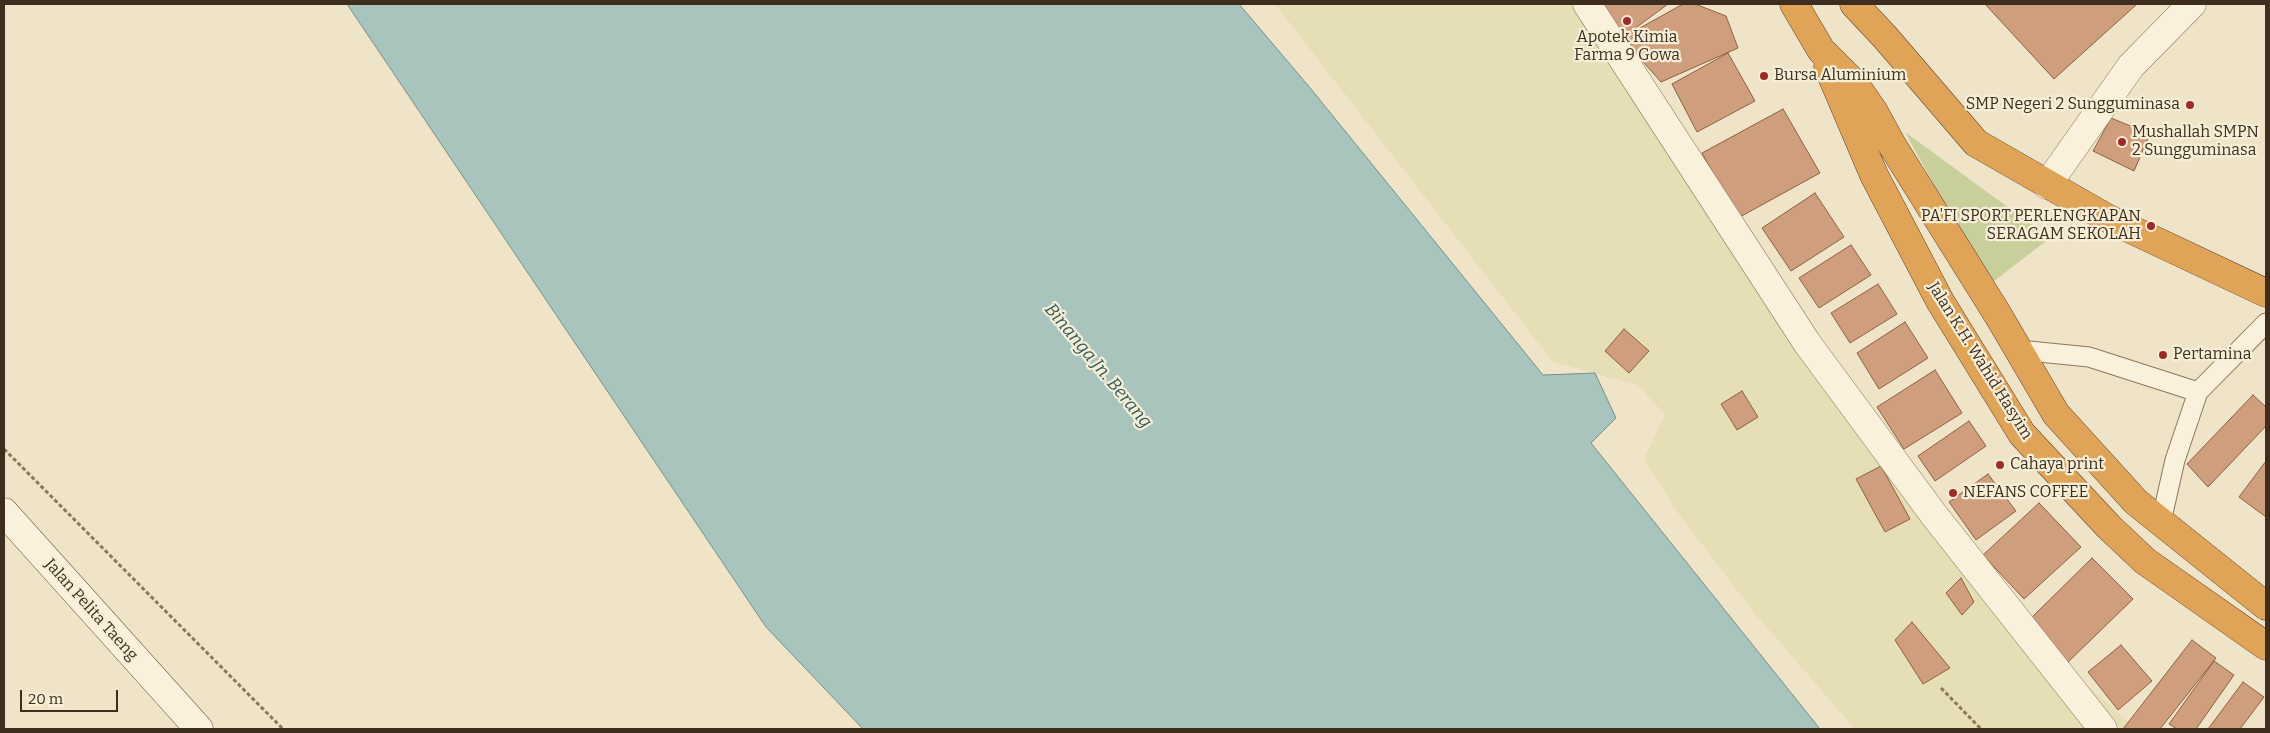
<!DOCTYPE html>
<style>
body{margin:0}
#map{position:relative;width:2270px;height:733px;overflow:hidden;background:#f0e4c8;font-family:Bitter,serif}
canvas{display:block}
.frame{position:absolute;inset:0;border:5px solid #3d2e20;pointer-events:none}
.scale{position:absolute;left:20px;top:690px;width:98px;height:22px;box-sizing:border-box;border:2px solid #3d2e20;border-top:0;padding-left:6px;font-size:15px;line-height:18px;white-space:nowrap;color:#3d2e20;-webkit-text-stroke:4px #f7eed8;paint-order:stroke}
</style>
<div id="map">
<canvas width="2270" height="733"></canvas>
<div class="frame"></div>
<div class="scale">20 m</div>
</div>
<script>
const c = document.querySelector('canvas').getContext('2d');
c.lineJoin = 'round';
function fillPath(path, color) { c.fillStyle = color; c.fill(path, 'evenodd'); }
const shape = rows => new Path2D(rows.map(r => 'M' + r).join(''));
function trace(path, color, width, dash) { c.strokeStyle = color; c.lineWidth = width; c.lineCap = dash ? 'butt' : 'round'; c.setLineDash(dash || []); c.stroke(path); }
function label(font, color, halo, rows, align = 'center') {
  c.font = font + ' Bitter,serif'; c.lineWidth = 4.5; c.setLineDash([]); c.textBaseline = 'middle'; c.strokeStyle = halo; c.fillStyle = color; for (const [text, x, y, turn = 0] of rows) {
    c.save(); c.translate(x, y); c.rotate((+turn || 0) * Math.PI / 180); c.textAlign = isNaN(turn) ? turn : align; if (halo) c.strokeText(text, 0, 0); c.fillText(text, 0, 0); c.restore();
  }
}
const farmland = shape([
 [1275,4,1593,4,1713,192,2014,622,2137,729,1855,729,1756,615,1678,513,1644,459,1665,415,1638,385,1553,362]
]);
const green = shape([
 [1905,132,2050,238,1989,285]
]);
const water = shape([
 [347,4,1239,4,1311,89,1543,375,1595,373,1616,418,1591,443,1820,729,863,729,766,627,347,4]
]);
const building = shape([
 [1597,4,1668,4,1622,38,1597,4],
 [1683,4,1695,4,1726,16,1738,48,1661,82,1622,38,1683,4],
 [1985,4,2137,4,2054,79,1985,4],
 [1728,53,1755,101,1697,132,1672,84,1728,53],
 [1783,109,1820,173,1738,218,1702,153,1783,109],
 [2111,118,2150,134,2134,171,2093,151,2111,118],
 [1815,193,1844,237,1791,271,1762,228,1815,193],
 [1851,245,1871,275,1819,308,1799,278,1851,245],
 [1878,284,1897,314,1850,343,1831,313,1878,284],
 [1905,322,1928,358,1879,389,1857,353,1905,322],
 [1624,329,1649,351,1629,373,1605,351,1624,329],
 [1935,370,1962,413,1904,449,1877,407,1935,370],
 [1742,391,1758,417,1737,430,1721,404,1742,391],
 [2253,395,2266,407,2266,426,2208,487,2187,464,2253,395],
 [1969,421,1986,446,1935,481,1918,456,1969,421],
 [2266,461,2266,517,2239,497,2266,461],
 [1881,466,1910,519,1885,532,1856,479,1881,466],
 [1988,474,2016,511,1976,540,1949,502,1988,474],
 [2039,503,2081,547,2024,599,1983,555,2039,503],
 [2092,558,2133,599,2065,665,2024,625,2092,558],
 [1961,578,1974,602,1962,615,1946,593,1961,578],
 [1912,622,1950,668,1923,684,1895,640,1912,622],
 [2192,640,2216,658,2160,729,2123,729,2192,640],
 [2121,645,2152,681,2118,710,2088,672,2121,645],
 [2214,661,2234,675,2196,729,2177,729,2169,724,2214,661],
 [2243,682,2264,697,2240,729,2208,729,2243,682]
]);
const path = shape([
 [4,449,283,729],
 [1941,688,1981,729]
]);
const lane = shape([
 [2019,350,2089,357,2198,392],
 [2161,522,2175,460,2198,392,2266,323]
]);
const street = shape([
 [1587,4,1807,343,1934,515,2103,729],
 [2047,185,2131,66,2192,4]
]);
const secondary = shape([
 [4,512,199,729]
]);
const highway = shape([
 [1794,4,1821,50,1854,83,1874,112,1892,145,1998,315,2056,414,2136,502,2266,606],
 [1854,4,1885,37,1976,143,2107,218,2266,293],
 [1828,67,1874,175,1940,301,2022,434,2109,527,2145,561,2266,646]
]);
const markers = [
 [1627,21,5,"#9e2a2b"],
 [1764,76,5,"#9e2a2b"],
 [2190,105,5,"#9e2a2b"],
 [2122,142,5,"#9e2a2b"],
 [2151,226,5,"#9e2a2b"],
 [2163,355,5,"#9e2a2b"],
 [2000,465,5,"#9e2a2b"],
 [1953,493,5,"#9e2a2b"]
];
const poiNames = [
 ["Apotek Kimia",1627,38,"center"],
 ["Farma 9 Gowa",1627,56,"center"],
 ["Bursa Aluminium",1774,76],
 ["SMP Negeri 2 Sungguminasa",2180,105,"right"],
 ["Mushallah SMPN",2132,133],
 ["2 Sungguminasa",2132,151],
 ["PA'FI SPORT PERLENGKAPAN",2141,217,"right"],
 ["SERAGAM SEKOLAH",2141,235,"right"],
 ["Pertamina",2173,355],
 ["Cahaya print",2010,465],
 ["NEFANS COFFEE",1963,493]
];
const streetNames = [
 ["Jalan K.H. Wahid Hasyim",1980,361,58],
 ["Jalan Pelita Taeng",91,610,48]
];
const waterNames = [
 ["Binanga Jn. Berang",1098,366,50]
];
fillPath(farmland, '#e6deb5');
fillPath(green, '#c9cf9b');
fillPath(water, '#a9c4bc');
trace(water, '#6f938a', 1);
fillPath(building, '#cf9f7d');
trace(building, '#8d5f41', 1);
trace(lane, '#8d765c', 21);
trace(street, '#8d765c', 29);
trace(secondary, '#6f573f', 29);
trace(highway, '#5b4430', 29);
trace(path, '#8d765c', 3, [4, 2.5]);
trace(lane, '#faf1dc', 19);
trace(street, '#faf1dc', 28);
trace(secondary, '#faf1dc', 28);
trace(highway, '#e0a458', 28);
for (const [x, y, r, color] of markers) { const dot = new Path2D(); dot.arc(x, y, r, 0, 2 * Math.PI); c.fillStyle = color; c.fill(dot); trace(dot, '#f7eed8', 2); }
label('16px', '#3d2e20', '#f7eed8', poiNames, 'left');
label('16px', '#3d2e20', '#f7eed8', streetNames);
label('italic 18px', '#2f5d5a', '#f7eed8', waterNames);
</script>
